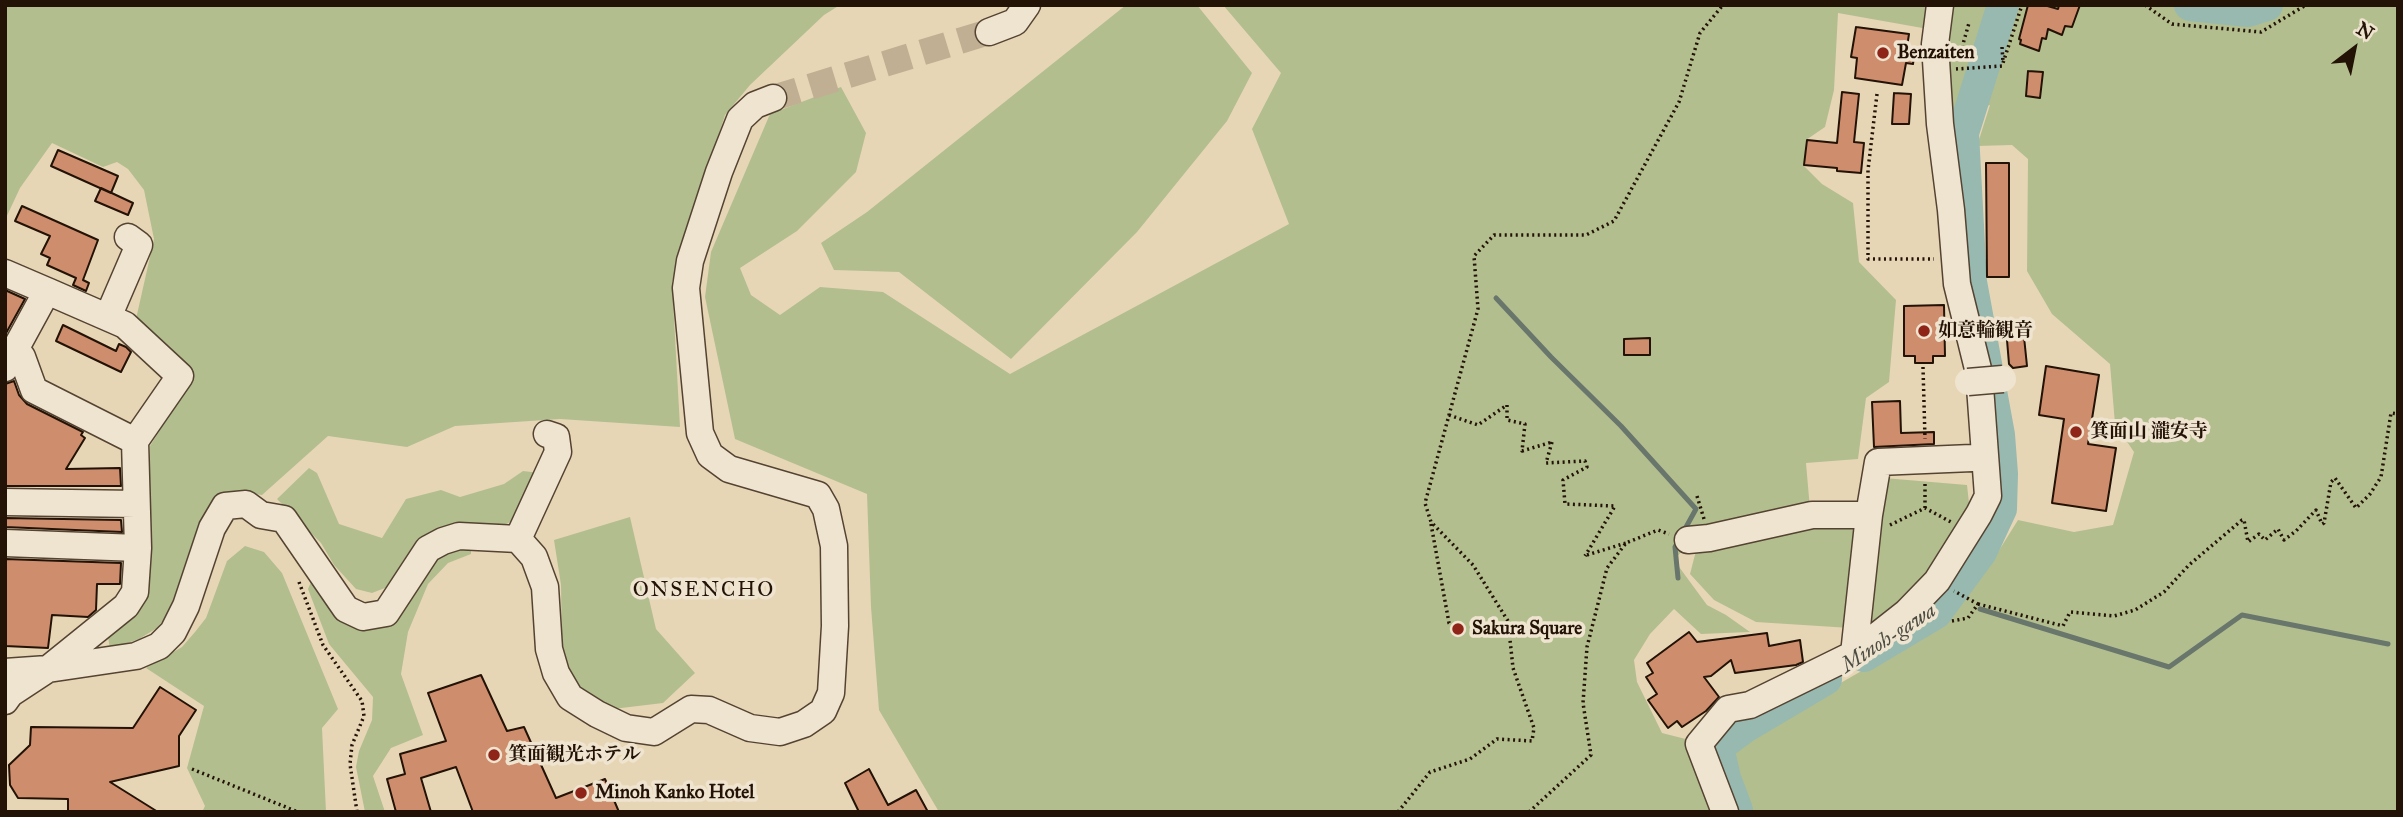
<!DOCTYPE html>
<meta charset="utf-8">
<style>
body{margin:0}
#map{position:relative;width:2403px;height:817px;overflow:hidden;background:#e7d6b5;font-family:"IM FELL Great Primer",serif}
canvas{display:block}
.frame{position:absolute;inset:0;border:7px solid #231206;pointer-events:none}
.north{position:absolute;left:2319px;top:14px;width:70px;height:70px;-webkit-text-stroke:5px #efe4cf;paint-order:stroke;rotate:32deg;font-size:19px;font-weight:700;line-height:28px;text-align:center;color:#231206}
.north::after{content:'';display:block;margin:auto;width:24px;height:32px;background:#231206;clip-path:polygon(50% 0,100% 100%,50% 72%,0 100%)}
</style>
<div id="map">
<canvas width="2403" height="817"></canvas>
<div class="frame"></div>
<div class="north">N</div>
</div>
<script>
const c = document.querySelector('canvas').getContext('2d');
c.lineJoin = 'round';
function fillPath(path, color) { c.fillStyle = color; c.fill(path, 'evenodd'); }
const shape = rows => new Path2D(rows.map(r => 'M' + r).join(''));
function trace(path, color, width, dash) { c.strokeStyle = color; c.lineWidth = width; c.lineCap = dash ? 'butt' : 'round'; c.setLineDash(dash || []); c.stroke(path); }
function label(font, color, halo, rows, align = 'center') {
  c.font = font + ' "IM FELL Great Primer","Noto Serif JP",serif'; c.lineWidth = 7; c.setLineDash([]); c.textBaseline = 'middle'; c.strokeStyle = halo; c.fillStyle = color; for (const [text, x, y, turn = 0] of rows) {
    c.save(); c.translate(x, y); c.rotate((+turn || 0) * Math.PI / 180); c.textAlign = isNaN(turn) ? turn : align; if (halo) c.strokeText(text, 0, 0); c.fillText(text, 0, 0); c.restore();
  }
}
const green = shape([
 [5,5,840,5,824,15,750,85,725,115,672,282,680,427,560,419,455,426,407,447,328,436,262,495,241,492,169,613,157,628,139,639,110,649,108,637,147,575,150,446,194,375,136,319,154,239,144,190,128,169,117,162,103,167,52,143,20,188,5,220],
 [1126,5,1197,5,1252,73,1227,121,1137,232,1011,359,899,272,834,270,821,243,867,212],
 [1223,5,2398,5,2398,812,939,812,879,710,871,607,867,494,735,439,705,297,711,252,770,114,841,87,866,133,856,172,797,231,740,268,751,295,780,315,820,287,883,292,1010,374,1289,224,1252,129,1281,73],
 [1838,13,1928,29,1931,122,1990,105,1977,146,2012,145,2028,159,2027,271,2052,314,2110,364,2115,424,2134,452,2113,525,2074,532,2018,520,1993,560,1949,621,1725,749,1662,733,1637,682,1634,660,1650,634,1674,609,1701,634,1750,632,1726,615,1707,605,1674,560,1690,542,1810,509,1806,463,1858,459,1866,398,1889,382,1896,300,1859,262,1853,203,1822,184,1804,166,1806,140,1825,127,1834,90],
 [309,468,317,473,339,524,382,538,406,499,441,490,460,497,504,484,523,471,540,473,518,519,498,527,463,528,390,586,372,593,356,589,334,565,321,543,277,499],
 [1884,478,1967,485,1969,503,1952,537,1929,573,1863,637],
 [630,517,656,629,695,673,663,703,613,709,575,688,562,656,561,585,554,540],
 [1857,522,1850,628,1756,622,1714,600,1690,574,1698,543],
 [471,543,471,554,448,563,428,584,408,632,401,674,423,735,391,748,373,776,385,812,365,812,356,767,359,751,372,720,373,697,329,644,308,589,311,582,339,613,370,623,432,553],
 [245,546,264,552,282,573,338,709,322,728,326,812,202,812,205,806,187,768,204,706,146,668,182,647,195,632,206,618,227,561]
]);
const stream = shape([
 [1496,298,1551,357,1621,426,1696,509,1675,547,1678,578],
 [1980,609,2169,667,2242,615,2388,644]
]);
const river = shape([
 [2190,5,2248,11,2267,5],
 [1864,656,1936,613,1981,552,2001,509,2002,474,1999,435,1971,282,1963,133,2003,5],
 [1737,810,1725,778,1718,747,1745,727,1826,679]
]);
const building = shape([
 [2028,5,2044,5,2058,9,2059,5,2080,5,2072,27,2065,26,2062,35,2048,29,2046,39,2042,38,2039,51,2020,44,2021,40,2019,39,2028,5],
 [1856,27,1909,34,1907,47,1915,49,1913,64,1906,63,1902,85,1855,78,1857,58,1851,57,1856,27],
 [2028,71,2043,72,2040,98,2026,96,2028,71],
 [1842,92,1859,94,1854,142,1864,143,1861,173,1837,171,1837,168,1804,165,1807,140,1837,143,1842,92],
 [1894,93,1911,94,1909,124,1892,124,1894,93],
 [58,150,118,176,111,193,51,166,58,150],
 [1986,163,2009,163,2009,277,1987,277,1986,163],
 [101,188,133,203,128,215,95,201,101,188],
 [22,206,98,240,83,280,89,283,86,291,73,285,76,278,47,265,50,258,41,254,50,236,15,221,22,206],
 [5,290,25,299,5,335,5,290],
 [1944,305,1945,356,1933,356,1933,363,1915,363,1915,356,1904,356,1904,306,1944,305],
 [63,325,116,351,119,344,126,347,131,352,121,372,56,341,63,325],
 [2023,327,2027,366,2013,368,2009,364,2006,328,2023,327],
 [1650,338,1650,355,1624,355,1624,339,1650,338],
 [2046,366,2099,375,2088,444,2116,448,2106,511,2052,503,2064,419,2039,415,2046,366],
 [14,381,19,395,27,404,83,432,81,435,85,438,66,469,120,468,121,486,5,486,5,384,14,381],
 [1900,401,1901,433,1934,432,1934,444,1874,447,1872,402,1900,401],
 [5,518,121,520,122,532,5,527,5,518],
 [5,559,121,563,120,584,97,584,96,610,88,617,52,615,48,648,5,646,5,559],
 [1689,632,1697,642,1767,633,1769,646,1800,640,1803,662,1796,665,1735,673,1731,660,1711,676,1704,677,1719,697,1706,711,1682,727,1677,721,1668,728,1648,700,1657,694,1646,677,1653,673,1647,663,1689,632],
 [481,675,507,731,524,727,556,798,605,779,619,812,473,812,456,767,421,778,431,812,396,812,387,779,405,774,400,754,446,741,428,693,481,675],
 [160,687,196,710,179,736,179,766,110,782,158,812,68,812,68,799,18,798,10,785,9,765,30,745,31,727,133,728,160,687],
 [869,769,888,805,916,790,928,812,859,812,845,783,869,769]
]);
const minorTunnel = shape([
 [773,98,989,32]
]);
const path = shape([
 [2145,5,2172,24,2261,32,2306,5],
 [2002,47,2003,62],
 [1959,58,1969,23],
 [1956,69,2002,66,2022,5],
 [1877,94,1868,170,1868,259,1934,259],
 [1923,367,1925,439],
 [1507,405,1507,420,1525,424,1522,451,1552,442],
 [1449,415,1478,425,1507,405],
 [1552,442,1546,463,1585,461,1587,467,1563,480,1565,504,1615,506,1585,556],
 [1697,496,1704,519],
 [1925,508,1925,482],
 [1431,524,1449,623,1457,632],
 [1890,525,1925,508,1951,522],
 [1587,555,1626,543],
 [299,582,323,645,362,701,364,716,352,745,350,764,357,812],
 [1978,604,2063,626,2070,612,2114,616,2135,610,2164,592,2189,565,2242,520,2244,520,2248,542,2259,534,2265,540,2278,529,2284,540,2296,531,2316,510,2322,524,2324,523,2331,482,2335,478,2356,508,2370,494,2381,477,2391,413,2398,414],
 [1952,621,1968,618,1978,604,1954,591],
 [192,769,298,812],
 [1398,812,1430,772,1470,759,1497,739,1532,741,1534,728,1513,668,1508,621,1473,565,1431,522,1425,503,1478,309,1474,256,1494,235,1586,235,1614,221,1679,102,1700,33,1723,5],
 [1529,812,1591,755,1583,703,1587,647,1607,568,1626,543,1658,530,1669,534]
]);
const minor = shape([
 [989,32,1015,22,1027,5],
 [5,273,47,291,5,368],
 [47,291,125,325,180,376,135,441],
 [108,317,139,245,128,237],
 [5,502,136,504],
 [1869,515,1878,462,1972,458],
 [518,539,558,452,556,437,547,434],
 [1688,540,1709,538,1812,515,1869,515,1854,654],
 [5,543,138,548],
 [5,672,48,669,136,656,159,646,173,632,186,606,212,528,225,506,246,504,261,515,284,519,346,609,363,617,386,613,428,549,443,541,459,536,518,539,534,557,545,587,549,649,556,673,570,697,597,714,626,728,654,732,691,709,709,710,750,728,780,732,804,724,823,711,831,693,835,626,834,546,826,509,818,495,729,469,710,455,700,433,686,288,690,261,719,172,740,119,755,105,773,98],
 [5,701,10,694,48,669,126,606,135,592,138,548,135,441,34,390,22,357,15,348],
 [1725,812,1699,744,1728,709,1750,705,1854,654,1906,613,1937,581,1979,514,1988,496,1979,373,1957,284,1951,210,1940,124,1935,44,1940,5]
]);
const minorBridge = shape([
 [1968,382,2003,379]
]);
const markers = [
 [1883,53,7,"#8f2418"],
 [1924,331,7,"#8f2418"],
 [2076,432,7,"#8f2418"],
 [1458,629,7,"#8f2418"],
 [494,755,7,"#8f2418"],
 [581,793,7,"#8f2418"]
];
const poiNames = [
 ["Benzaiten",1897,53],
 ["如意輪観音",1938,331],
 ["箕面山 瀧安寺",2090,432],
 ["Sakura Square",1472,629],
 ["箕面観光ホテル",508,755],
 ["Minoh Kanko Hotel",595,793]
];
const neighbourhoodNames = [
 ["ONSENCHO",704,591]
];
const waterNames = [
 ["Minoh-gawa",1889,639,-33]
];
fillPath(green, '#b3be8f');
trace(stream, '#69766c', 5);
trace(river, '#97b9b0', 32);
fillPath(building, '#ce8d6c');
trace(building, '#231206', 2);
trace(minorTunnel, '#c0af92', 26, [26, 13]);
trace(minor, '#544332', 29);
trace(path, '#231206', 3.5, [2, 3.5]);
trace(minor, '#efe4cf', 26);
trace(minorBridge, '#544332', 29, []);
trace(minorBridge, '#efe4cf', 26);
for (const [x, y, r, color] of markers) { const dot = new Path2D(); dot.arc(x, y, r, 0, 2 * Math.PI); c.fillStyle = color; c.fill(dot); trace(dot, '#efe4cf', 2.5); }
label('bold 19px', '#231206', '#efe4cf', poiNames, 'left');
c.letterSpacing = '2px';
label('21px', '#231206', '#efe4cf', neighbourhoodNames);
c.letterSpacing = '0px';
label('italic 21px', '#4c4c42', '#efe4cf', waterNames);
</script>
